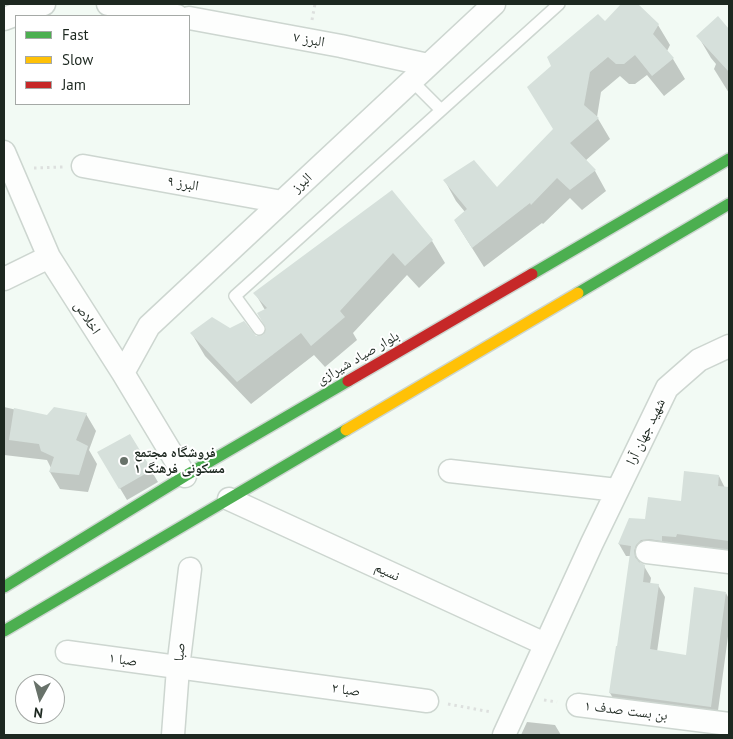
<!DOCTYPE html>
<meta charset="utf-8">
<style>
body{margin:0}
#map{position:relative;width:733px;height:739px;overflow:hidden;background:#f2faf4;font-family:"PT Sans",sans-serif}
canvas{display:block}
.frame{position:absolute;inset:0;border:5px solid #1d2820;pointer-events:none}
.legend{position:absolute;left:15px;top:15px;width:175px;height:90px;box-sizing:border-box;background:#fff;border:1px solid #a5a9a6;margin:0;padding:6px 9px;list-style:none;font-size:15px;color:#1d2820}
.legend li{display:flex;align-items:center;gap:10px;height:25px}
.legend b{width:25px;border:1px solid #a5a9a6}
.north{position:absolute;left:15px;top:674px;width:50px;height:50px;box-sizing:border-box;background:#fff;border:1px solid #a5a9a6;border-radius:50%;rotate:187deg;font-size:14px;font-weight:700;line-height:20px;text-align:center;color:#1d2820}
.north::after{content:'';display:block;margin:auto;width:18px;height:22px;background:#68726a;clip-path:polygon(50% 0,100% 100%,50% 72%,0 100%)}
</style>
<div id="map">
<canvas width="733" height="739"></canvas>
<div class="frame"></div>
<ul class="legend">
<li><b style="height:6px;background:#4caf50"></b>Fast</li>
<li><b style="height:6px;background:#ffc107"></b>Slow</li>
<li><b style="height:6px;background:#c62828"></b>Jam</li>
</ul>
<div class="north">N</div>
</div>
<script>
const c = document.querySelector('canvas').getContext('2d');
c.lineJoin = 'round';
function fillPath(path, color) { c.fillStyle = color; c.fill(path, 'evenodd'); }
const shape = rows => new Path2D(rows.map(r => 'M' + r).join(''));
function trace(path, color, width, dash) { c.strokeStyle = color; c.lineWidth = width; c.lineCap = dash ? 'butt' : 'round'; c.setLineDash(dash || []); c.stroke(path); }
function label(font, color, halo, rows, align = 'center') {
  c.font = font + ' "PT Sans","Noto Naskh Arabic",sans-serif'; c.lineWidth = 4; c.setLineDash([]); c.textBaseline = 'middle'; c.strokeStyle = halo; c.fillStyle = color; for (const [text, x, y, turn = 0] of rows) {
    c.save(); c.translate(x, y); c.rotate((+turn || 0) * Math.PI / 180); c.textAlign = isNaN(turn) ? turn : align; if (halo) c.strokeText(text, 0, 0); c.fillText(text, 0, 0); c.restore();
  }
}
const shadow = shape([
 [623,4,637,4,658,25,670,45,667,51,673,59,685,79,664,96,647,75,635,84,629,84,620,76,601,92,597,117,610,139,585,161,595,171,606,191,582,210,570,198,543,224,542,223,484,267,455,221,465,212,456,201,445,181,497,189,554,130,605,23],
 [718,18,729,31,729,93,714,69,716,64,711,58,698,36],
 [432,241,445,263,419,288,407,275,353,333,357,340,325,367,314,355,251,404,205,356,192,334,230,329,255,337,264,337,267,329,265,310,255,293],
 [4,407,47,417,86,414,96,431,89,450,97,464,88,492,60,489,50,472,51,468,47,460,4,455],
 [130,435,158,482,127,500,99,453],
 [719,476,725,488,729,489,729,552,643,556,640,562,640,564,644,566,651,578,650,584,658,585,665,597,657,652,687,656,726,593,729,599,729,629,717,718,617,705,610,693,618,648,631,556,626,556,619,544,646,520,682,503],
 [527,722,555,725,561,735,521,735]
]);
const building = shape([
 [621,4,638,4,659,24,653,34,674,58,652,76,635,55,624,64,616,64,608,57,590,72,584,105,599,118,570,143,596,170,570,190,557,178,531,205,530,203,472,248,454,220,467,209,443,180,474,160,497,187,553,129,527,87,551,66,547,57,598,14,605,21],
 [718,16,729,29,729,72,696,36],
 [392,190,433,240,405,266,393,253,340,311,345,317,311,346,301,333,237,382,190,333,212,317,230,328,244,321,256,336,263,335,266,328,257,313,267,308,253,293],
 [54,407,87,413,76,440,88,446,79,475,49,472,54,457,41,451,39,444,9,440,14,408,47,415],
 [130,434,152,470,119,489,97,452],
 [684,471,719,475,718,486,729,487,729,541,677,534,676,537,662,536,662,541,649,539,641,540,636,545,634,551,635,557,639,562,645,565,643,582,659,584,650,649,686,655,694,587,726,592,711,707,609,693,616,646,617,646,631,546,618,544,629,518,645,519,648,497,681,501]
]);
const path = shape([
 [312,20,315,4],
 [34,168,63,167],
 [544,700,557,702],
 [448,704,491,712]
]);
const lane = shape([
 [411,80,441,110],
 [259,329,235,296,559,4]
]);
const street = shape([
 [108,4,177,16],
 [189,18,341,46,428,65],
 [4,19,44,4],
 [4,152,49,257,123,373,185,476],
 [83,166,282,202],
 [4,279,49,257],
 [123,373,149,326,494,4],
 [450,471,617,490],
 [229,499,545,644],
 [647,552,729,562],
 [67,652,427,701],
 [578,705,729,724],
 [173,735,178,668,190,569],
 [504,735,592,543,667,388,699,360,729,346]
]);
const fast = shape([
 [532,274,729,159],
 [578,293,729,204],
 [4,587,185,476,348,381],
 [4,631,346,430]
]);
const slow = shape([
 [346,430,578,293]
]);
const jam = shape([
 [348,381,532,274]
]);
const markers = [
 [124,461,5,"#68726a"]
];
const streetNames = [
 ["البرز ۷",309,40,10],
 ["البرز",302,183,-43],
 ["البرز ۹",183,184,10],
 ["اخلاص",87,318,57],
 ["بلوار صیاد شیرازی",358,358,-30],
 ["شهید جهان آرا",646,432,-64],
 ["نسیم",387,572,25],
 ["صبا",180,652,-84],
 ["صبا ۱",123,660,8],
 ["صبا ۲",346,690,7],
 ["بن بست صدف ۱",626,711,7]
];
const poiNames = [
 ["فروشگاه مجتمع",134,453],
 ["مسکونی فرهنگ ۱",134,469]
];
fillPath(shadow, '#0003');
fillPath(building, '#d6e0db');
trace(lane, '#cdd6d0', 14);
trace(street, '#cdd6d0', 25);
trace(fast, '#cdd6d0', 14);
trace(slow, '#cdd6d0', 14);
trace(jam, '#cdd6d0', 14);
trace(path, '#dde0de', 3, [2.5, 4]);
trace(lane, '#fdfefd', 11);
trace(street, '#fdfefd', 22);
trace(fast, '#4caf50', 11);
trace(slow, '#ffc107', 11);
trace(jam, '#c62828', 11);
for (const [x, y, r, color] of markers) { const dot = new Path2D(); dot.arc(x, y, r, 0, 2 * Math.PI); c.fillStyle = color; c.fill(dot); trace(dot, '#fff', 2); }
label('14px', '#1d2820', '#fff', streetNames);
label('bold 14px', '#1d2820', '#fff', poiNames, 'left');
</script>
